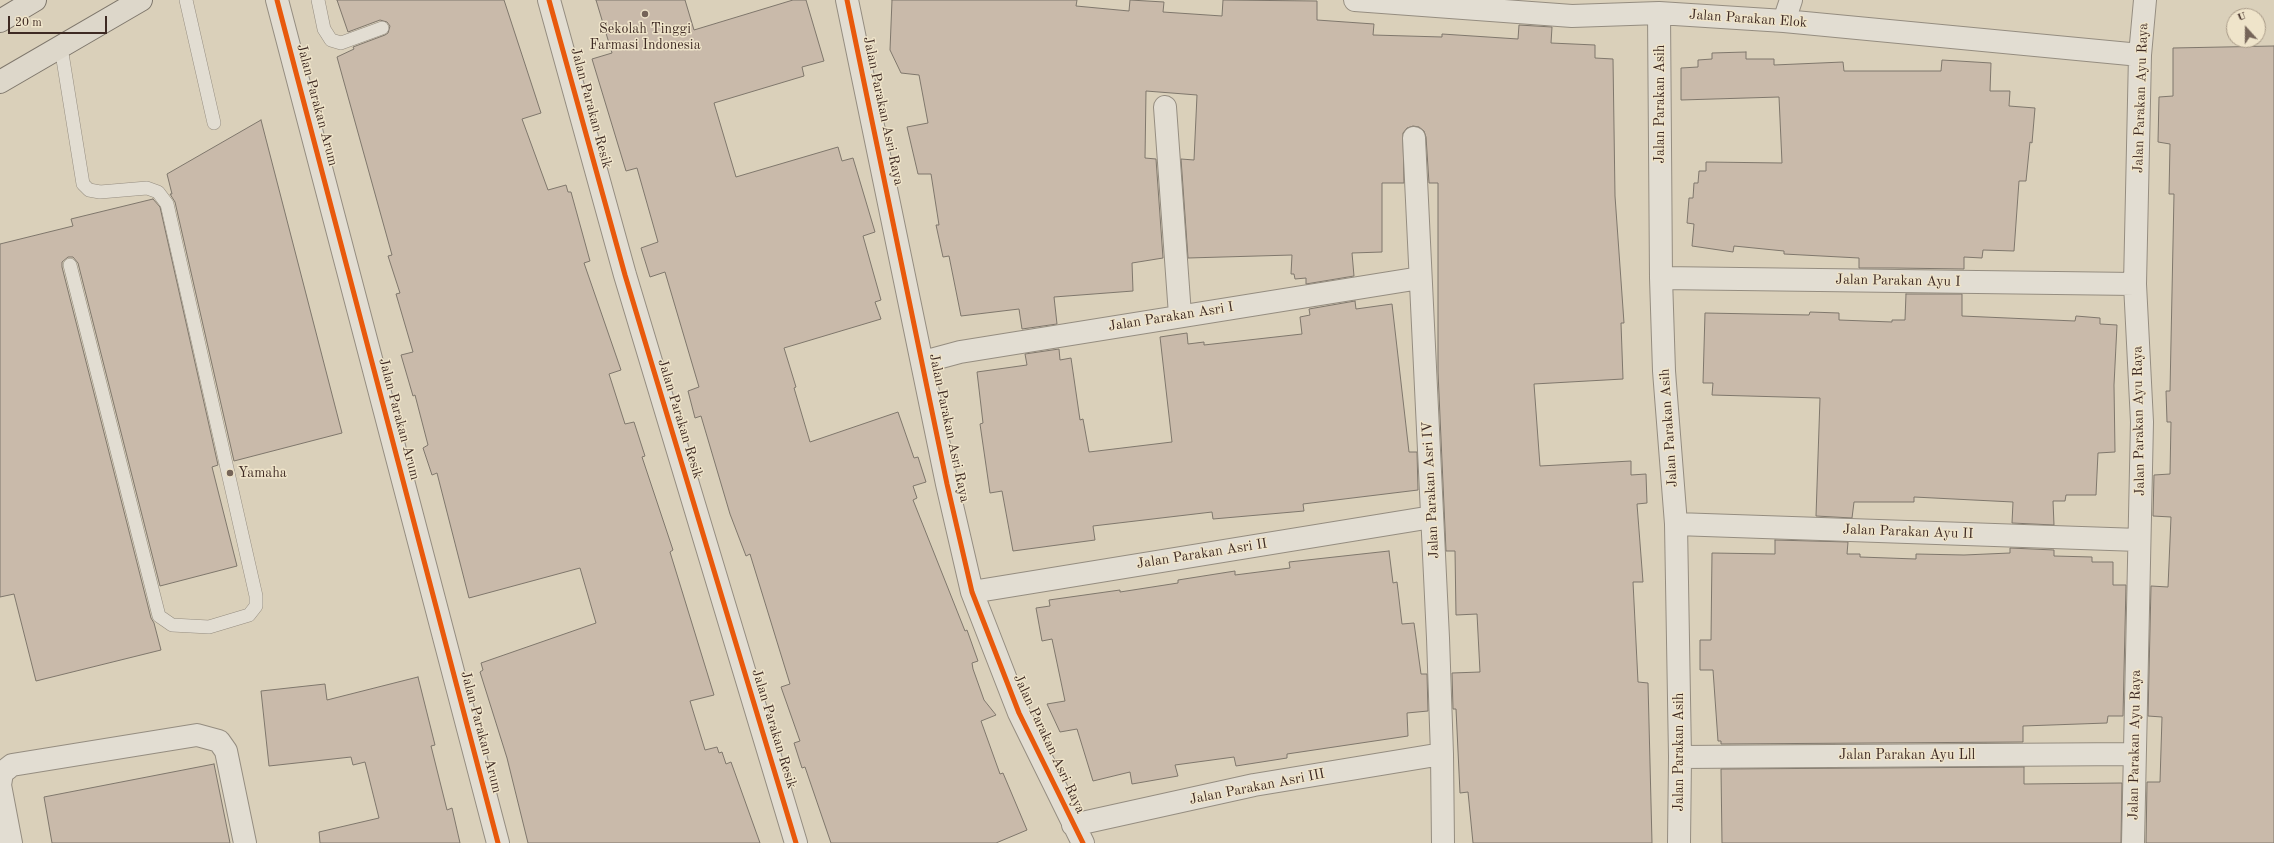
<!DOCTYPE html>
<style>
body{margin:0}
#map{position:relative;width:2274px;height:843px;overflow:hidden;background:#dad0ba;font-family:"Old Standard TT",serif}
canvas{display:block}
.north{position:absolute;left:2226px;top:8px;width:40px;height:40px;box-sizing:border-box;background:#efe4ca;border:1px solid #a89a87;border-radius:50%;rotate:339deg;font-size:11px;font-weight:700;line-height:16px;text-align:center;color:#3e2a23}
.north::after{content:'';display:block;margin:auto;width:14px;height:18px;background:#756458;clip-path:polygon(50% 0,100% 100%,50% 72%,0 100%)}
.scale{position:absolute;left:8px;top:16px;width:99px;height:18px;box-sizing:border-box;border:2px solid #3e2a23;border-top:0;padding-left:5px;font-size:12px;line-height:14px;white-space:nowrap;color:#3e2a23;-webkit-text-stroke:3px #efe4ca;paint-order:stroke}
</style>
<div id="map">
<canvas width="2274" height="843"></canvas>
<div class="north">U</div>
<div class="scale">20 m</div>
</div>
<script>
const c = document.querySelector('canvas').getContext('2d');
c.lineJoin = 'round';
function fillPath(path, color) { c.fillStyle = color; c.fill(path, 'evenodd'); }
const shape = rows => new Path2D(rows.map(r => 'M' + r).join(''));
function trace(path, color, width, dash) { c.strokeStyle = color; c.lineWidth = width; c.lineCap = dash ? 'butt' : 'round'; c.setLineDash(dash || []); c.stroke(path); }
function label(font, color, halo, rows, align = 'center') {
  c.font = font + ' "Old Standard TT",serif'; c.lineWidth = 3; c.setLineDash([]); c.textBaseline = 'middle'; c.strokeStyle = halo; c.fillStyle = color; for (const [text, x, y, turn = 0] of rows) {
    c.save(); c.translate(x, y); c.rotate((+turn || 0) * Math.PI / 180); c.textAlign = isNaN(turn) ? turn : align; if (halo) c.strokeText(text, 0, 0); c.fillText(text, 0, 0); c.restore();
  }
}
const building = shape([
 [337,0,504,0,541,113,522,119,548,190,566,185,568,192,571,192,590,261,584,263,621,370,609,374,625,424,634,422,645,456,642,457,673,550,670,552,714,695,690,701,705,750,717,747,719,753,722,752,726,764,731,762,760,843,528,843,507,758,480,672,483,670,481,663,596,623,580,568,469,598,437,473,432,475,423,448,428,445,415,395,413,396,401,355,413,352,396,294,400,293,388,256,392,255,337,57,354,49,353,47,385,35,388,33,390,26,387,22,380,20,348,32,337,0],
 [596,0,685,0,694,30,793,0,806,0,824,61,802,67,804,76,714,103,736,177,838,147,842,161,853,158,875,232,863,236,881,300,875,302,881,319,784,348,796,387,794,388,810,442,898,412,914,458,918,457,926,482,913,486,917,498,913,500,965,631,967,630,978,661,972,663,973,669,984,700,996,715,981,721,1000,774,1003,773,1027,830,996,843,831,843,805,767,802,768,794,743,800,741,781,687,790,684,750,554,746,556,730,514,701,416,695,418,688,391,699,387,665,272,650,277,641,248,658,242,637,168,626,171,592,59,612,53,596,0],
 [892,0,1077,0,1076,6,1129,11,1130,0,1164,2,1163,12,1222,16,1223,0,1317,1,1317,20,1374,24,1373,35,1442,37,1442,34,1518,39,1519,25,1552,27,1551,43,1595,45,1595,58,1613,59,1615,196,1624,323,1621,323,1623,379,1534,384,1540,466,1631,461,1631,475,1646,474,1647,503,1637,504,1643,582,1633,582,1638,682,1648,683,1652,843,1473,843,1468,792,1460,793,1456,709,1453,709,1452,673,1480,672,1477,614,1456,615,1455,551,1446,551,1438,372,1438,183,1429,183,1426,137,1424,131,1419,127,1413,126,1407,128,1403,133,1404,183,1382,183,1382,252,1352,253,1354,276,1306,284,1306,278,1295,279,1294,274,1291,274,1292,255,1188,258,1181,159,1194,160,1197,95,1146,91,1145,158,1156,159,1163,258,1132,263,1133,291,1054,297,1057,324,1022,329,1019,309,961,316,949,256,943,257,936,225,939,225,931,174,918,174,907,127,928,123,919,75,901,73,890,50,892,0],
 [2274,46,2274,843,2146,843,2147,782,2160,782,2162,717,2148,716,2151,586,2168,587,2171,517,2153,516,2154,475,2170,474,2171,422,2167,422,2166,391,2170,391,2174,194,2169,194,2170,144,2158,142,2159,97,2173,96,2173,48,2274,46],
 [1746,52,1746,59,1774,59,1774,65,1843,62,1844,71,1941,71,1942,60,1991,63,1990,91,2010,91,2009,106,2035,108,2032,143,2030,142,2026,181,2019,181,2014,251,1983,250,1982,258,1964,257,1964,269,1894,268,1859,268,1859,258,1784,254,1784,251,1734,246,1733,252,1692,246,1694,224,1687,223,1689,198,1693,198,1694,183,1698,183,1699,171,1706,171,1706,162,1782,163,1779,97,1681,100,1681,68,1698,67,1698,60,1712,59,1712,53,1746,52],
 [261,120,342,433,234,461,175,202,170,194,172,194,167,174,261,120],
 [153,199,160,207,218,465,212,467,237,566,160,586,78,263,73,257,68,257,62,262,62,267,151,618,154,623,161,650,36,681,14,594,0,597,0,244,73,226,71,219,153,199],
 [1906,294,1962,294,1962,316,2075,321,2076,316,2100,318,2100,324,2117,325,2114,385,2115,452,2098,453,2096,495,2066,495,2065,501,2053,501,2054,525,2012,523,2013,502,1914,497,1914,502,1854,502,1852,518,1816,516,1820,398,1712,395,1713,383,1703,383,1705,313,1809,315,1810,312,1839,313,1839,320,1892,322,1892,320,1905,320,1906,294],
 [1355,301,1356,309,1392,304,1409,452,1417,452,1418,490,1303,504,1304,511,1213,519,1212,512,1093,526,1095,540,1013,551,1002,491,990,493,980,424,983,423,977,372,1027,365,1025,354,1059,349,1060,360,1071,358,1080,420,1083,419,1089,452,1172,442,1160,337,1187,333,1188,344,1204,342,1204,345,1302,334,1300,317,1310,315,1309,309,1355,301],
 [1775,540,1848,542,1847,554,1860,554,1860,557,1916,559,1916,554,1964,555,2010,553,2010,548,2054,550,2054,556,2092,557,2092,562,2113,562,2113,585,2126,585,2123,716,2108,716,2107,723,2023,726,2023,742,1721,744,1721,741,1718,741,1713,670,1700,670,1700,640,1711,640,1712,553,1775,554,1775,540],
 [1389,551,1393,583,1397,582,1402,624,1414,623,1421,674,1427,674,1428,711,1407,713,1408,736,1287,754,1287,758,1236,766,1234,757,1175,765,1178,776,1132,784,1130,772,1093,781,1077,729,1060,732,1047,704,1065,701,1052,639,1042,641,1036,608,1050,606,1049,600,1120,590,1120,592,1178,583,1178,580,1235,571,1235,575,1290,568,1289,562,1389,551],
 [418,677,435,745,431,746,447,810,452,808,460,843,320,843,319,832,379,818,365,762,353,765,351,757,269,766,261,691,325,684,327,700,418,677],
 [214,764,230,843,52,843,44,797,214,764],
 [2024,767,2024,784,2122,783,2121,843,1722,843,1721,769,2024,767]
]);
const service = shape([
 [186,0,214,123],
 [318,0,324,29,331,40,341,43,382,28],
 [61,47,83,184,89,190,100,192,147,188,158,192,167,204,256,596,256,606,249,615,209,627,172,625,159,616,70,265]
]);
const minor = shape([
 [277,0,498,843],
 [549,0,625,275,796,843],
 [847,0,947,484,972,592,1019,713,1083,843],
 [1355,0,1572,16,1659,13,1784,21,2140,55],
 [1659,13,1661,278,1664,371,1676,524,1680,757,1679,843],
 [1784,21,1791,0],
 [1165,107,1180,315],
 [1414,138,1438,638,1442,754,1443,843],
 [1661,278,2135,284],
 [923,362,960,352,1420,278],
 [1676,524,2139,540],
 [972,592,1432,517],
 [1680,757,2134,754],
 [1073,825,1254,785,1442,754],
 [11,843,0,785,2,773,12,765,197,735,219,741,226,751,245,843],
 [2133,843,2142,422,2135,284,2140,55,2145,0]
]);
const trunk = shape([
 [0,21,35,0],
 [0,82,141,0]
]);
const cycleway = shape([
 [277,0,498,843],
 [549,0,625,275,796,843],
 [847,0,947,484,972,592,1019,713,1083,843]
]);
const markers = [
 [645,14,4,"#756458"],
 [230,473,4,"#756458"]
];
const streetNames = [
 ["Jalan Parakan Elok",1748,19,4],
 ["Jalan Parakan Ayu Raya",2141,98,-88],
 ["Jalan Parakan Asih",1660,104,-90],
 ["Jalan Parakan Arum",317,105,75],
 ["Jalan Parakan Resik",591,108,75],
 ["Jalan Parakan Asri Raya",883,111,78],
 ["Jalan Parakan Ayu I",1898,281,1],
 ["Jalan Parakan Asri I",1171,317,-9],
 ["Jalan Parakan Arum",399,419,75],
 ["Jalan Parakan Resik",680,419,73],
 ["Jalan Parakan Ayu Raya",2139,421,-91],
 ["Jalan Parakan Asri Raya",949,428,78],
 ["Jalan Parakan Asih",1669,428,-94],
 ["Jalan Parakan Asri IV",1431,490,-93],
 ["Jalan Parakan Ayu II",1908,532,2],
 ["Jalan Parakan Asri II",1202,554,-9],
 ["Jalan Parakan Resik",774,729,73],
 ["Jalan Parakan Arum",481,732,75],
 ["Jalan Parakan Asri Raya",1049,744,65],
 ["Jalan Parakan Ayu Raya",2135,745,-89],
 ["Jalan Parakan Asih",1679,752,-90],
 ["Jalan Parakan Ayu Lll",1907,755],
 ["Jalan Parakan Asri III",1257,787,-11]
];
const poiNames = [
 ["Sekolah Tinggi",645,29],
 ["Farmasi Indonesia",645,45],
 ["Yamaha",238,473,"left"]
];
fillPath(building, '#c9baaa');
trace(building, '#7f776c', 1);
trace(service, '#958d80', 14);
trace(minor, '#958d80', 24);
trace(trunk, '#7f776c', 24);
trace(service, '#e2ddd2', 13);
trace(minor, '#e2ddd2', 22);
trace(trunk, '#ddd7ca', 22);
trace(cycleway, '#e8590c', 5);
for (const [x, y, r, color] of markers) { const dot = new Path2D(); dot.arc(x, y, r, 0, 2 * Math.PI); c.fillStyle = color; c.fill(dot); trace(dot, '#efe4ca', 1.5); }
label('14px', '#3e2a23', '#efe4ca', streetNames);
label('14px', '#3e2a23', '#efe4ca', poiNames);
</script>
